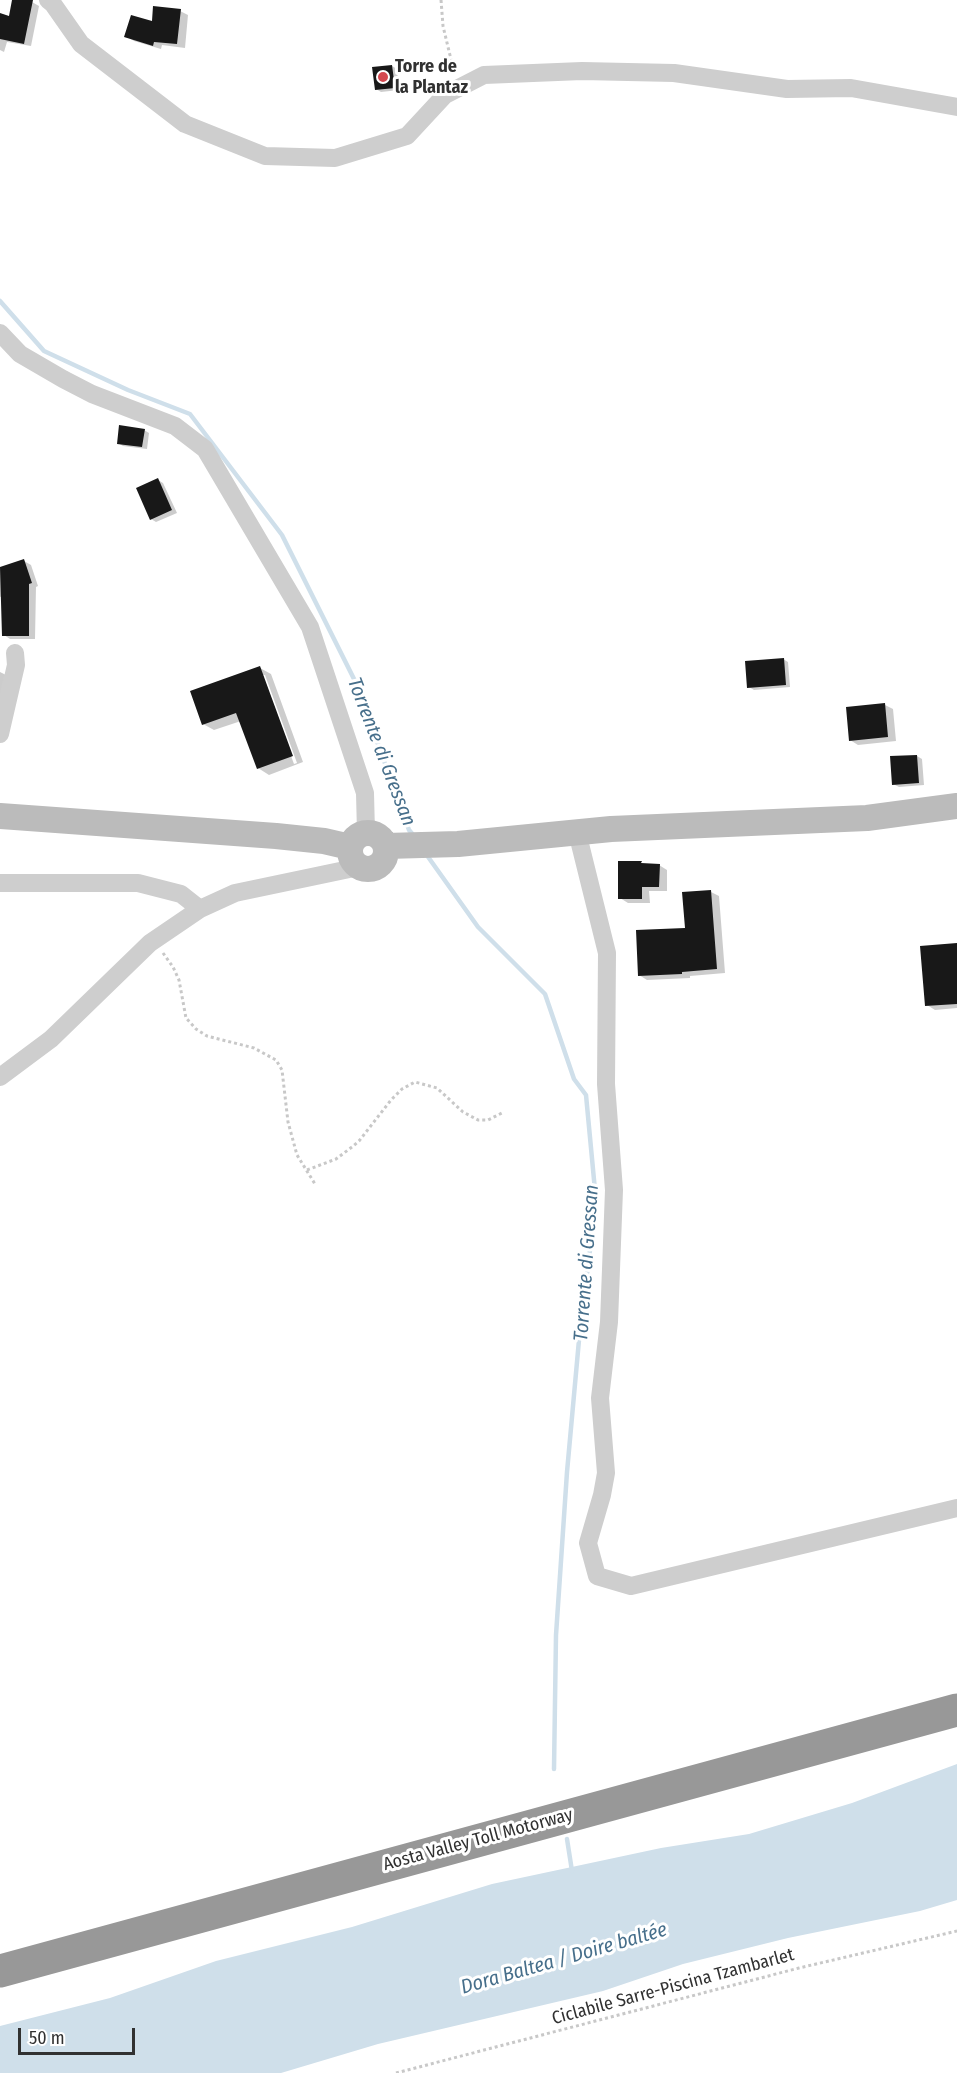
<!DOCTYPE html>
<meta charset="utf-8">
<style>
body{margin:0}
#map{position:relative;width:957px;height:2073px;overflow:hidden;background:#fff;font-family:"Fira Sans Condensed",sans-serif}
canvas{display:block}
.scale{position:absolute;left:18px;top:2028px;width:117px;height:27px;box-sizing:border-box;border:3px solid #313131;border-top:0;padding-left:8px;font-size:18px;line-height:21px;white-space:nowrap;color:#313131;-webkit-text-stroke:4px #fff;paint-order:stroke}
</style>
<div id="map">
<canvas width="957" height="2073"></canvas>
<div class="scale">50 m</div>
</div>
<script>
const c = document.querySelector('canvas').getContext('2d');
c.lineJoin = 'round';
function fillPath(path, color) { c.fillStyle = color; c.fill(path, 'evenodd'); }
const shape = rows => new Path2D(rows.map(r => 'M' + r).join(''));
function trace(path, color, width, dash) { c.strokeStyle = color; c.lineWidth = width; c.lineCap = dash ? 'butt' : 'round'; c.setLineDash(dash || []); c.stroke(path); }
function label(font, color, halo, rows, align = 'center') {
  c.font = font + ' "Fira Sans Condensed",sans-serif'; c.lineWidth = 6; c.setLineDash([]); c.textBaseline = 'middle'; c.strokeStyle = halo; c.fillStyle = color; for (const [text, x, y, turn = 0] of rows) {
    c.save(); c.translate(x, y); c.rotate((+turn || 0) * Math.PI / 180); c.textAlign = isNaN(turn) ? turn : align; if (halo) c.strokeText(text, 0, 0); c.fillText(text, 0, 0); c.restore();
  }
}
const water = shape([
 [957,1764,957,1900,920,1911,788,1938,683,1964,603,1991,378,2044,281,2073,0,2073,0,2026,110,1998,216,1961,352,1927,492,1884,661,1848,749,1834,852,1803]
]);
const shadow = shape([
 [14,0,32,2,39,6,31,46,7,42,4,52,0,50,0,15,10,18],
 [180,11,188,15,185,48,162,45,161,49,134,41,126,36],
 [392,66,397,69,399,90,381,92,376,89],
 [144,430,149,433,147,449,123,446,118,443],
 [158,480,163,483,177,513,156,522,151,519],
 [24,561,31,565,38,586,36,587,35,639,10,639,4,635,3,596,0,597,0,569],
 [783,659,788,662,790,687,754,690,749,687],
 [260,668,271,674,303,762,269,775,258,768,241,721,214,730,203,724],
 [261,675,265,675,297,763,294,764],
 [0,672,10,677,0,701],
 [885,705,893,709,896,741,858,745,850,740],
 [917,756,922,759,924,785,899,787,893,784],
 [619,863,659,865,667,870,667,891,649,891,650,903,628,903,620,898],
 [711,892,719,896,725,973,690,976,690,978,647,980,639,975,686,929],
 [957,945,957,1008,935,1010,927,1005]
]);
const stream = shape([
 [0,301,44,351,128,390,190,414,282,535,356,683,409,830,415,837],
 [426,854,478,927,545,994,574,1079,586,1095,596,1201,579,1340,567,1472,556,1635,554,1769],
 [567,1839,572,1871]
]);
const building = shape([
 [12,0,33,0,24,44,0,39,0,13,9,16],
 [153,6,181,9,177,44,154,42,153,46,124,37,131,15,152,21],
 [392,65,395,88,375,90,372,67],
 [119,425,145,429,142,447,117,444],
 [158,478,172,510,150,520,136,488],
 [24,559,32,583,29,584,29,636,2,636,0,567],
 [784,658,786,685,747,688,745,661],
 [260,666,293,756,257,769,236,713,202,725,190,691],
 [885,703,888,737,849,741,846,707],
 [917,755,919,783,892,785,890,756],
 [618,861,642,861,641,863,660,864,659,887,642,887,642,899,618,899],
 [711,890,717,969,682,972,682,974,638,976,636,930,685,928,682,892],
 [957,943,957,1004,925,1006,920,946]
]);
const path = shape([
 [441,0,443,26,454,72],
 [163,953,173,967,179,980,186,1018,196,1029,207,1036,254,1048,276,1060,282,1070,288,1122,297,1155,315,1184],
 [307,1170,336,1159,352,1147,359,1141,391,1100,402,1089,415,1082,437,1088,463,1112,478,1120,488,1120,502,1113],
 [396,2073,799,1968,957,1931]
]);
const minor = shape([
 [48,0,53,4,81,44,185,124,265,156,335,158,407,136,445,95,484,75,582,71,674,73,787,89,851,88,957,107],
 [0,333,20,354,63,379,92,394,175,426,205,449,310,627,365,793,366,833],
 [0,734,16,665,15,653],
 [577,832,607,953,606,1084,614,1190,609,1322,600,1398,606,1473,602,1495,588,1543,597,1576,631,1586,957,1508],
 [0,883,138,883,181,894,200,909],
 [0,1077,51,1039,150,943,200,909,235,893,359,867]
]);
const secondary = shape([
 [0,816,276,836,324,841,350,847],
 '350 851a18 18 0 1 1 36 0a18 18 0 1 1-36 0Z',
 [386,846,458,844,611,829,867,818,957,806]
]);
const motorway = shape([
 [0,1971,957,1710]
]);
const markers = [
 [383,77,6,"#d4484f"]
];
const poiNames = [
 ["Torre de",395,67],
 ["la Plantaz",395,88]
];
const streetNames = [
 ["Aosta Valley Toll Motorway",478,1840,-15],
 ["Ciclabile Sarre-Piscina Tzambarlet",673,1987,-15]
];
const waterNames = [
 ["Torrente di Gressan",381,752,69],
 ["Torrente di Gressan",587,1263,-86],
 ["Dora Baltea / Doire baltée",564,1959,-16]
];
fillPath(water, '#cfdfea');
fillPath(shadow, '#0003');
trace(stream, '#cfdfea', 4.5);
fillPath(building, '#181818');
trace(path, '#c8c8c8', 3, [3, 3]);
trace(minor, '#cecece', 18);
trace(secondary, '#bbb', 26);
trace(motorway, '#989898', 33);
for (const [x, y, r, color] of markers) { const dot = new Path2D(); dot.arc(x, y, r, 0, 2 * Math.PI); c.fillStyle = color; c.fill(dot); trace(dot, '#fff', 2); }
label('bold 18px', '#313131', '#fff', poiNames, 'left');
label('18px', '#313131', '#fff', streetNames);
label('italic 20px', '#476f8b', '#fff', waterNames);
</script>
